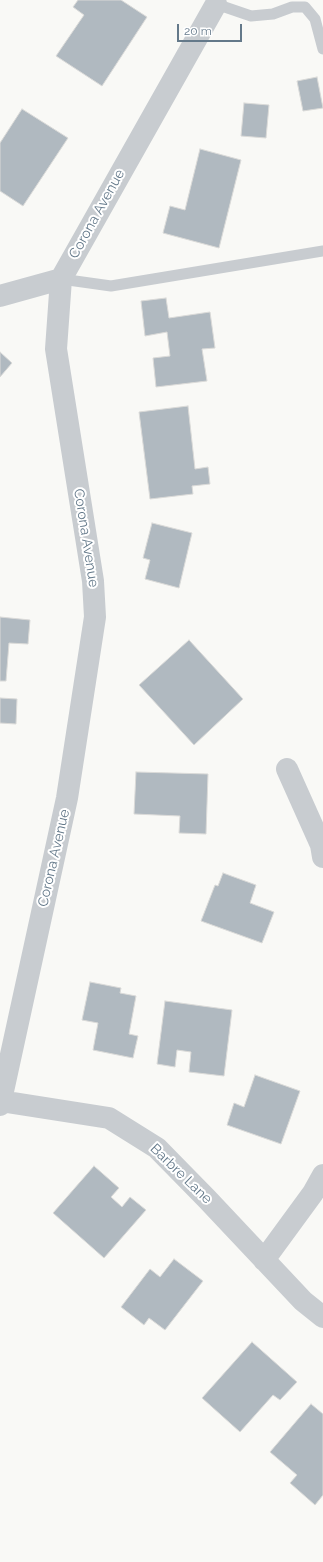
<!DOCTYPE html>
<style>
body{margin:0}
#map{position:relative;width:323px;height:1562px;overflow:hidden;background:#f9f9f6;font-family:Raleway,sans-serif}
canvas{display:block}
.scale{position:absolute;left:177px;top:24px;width:65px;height:18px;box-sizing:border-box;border:2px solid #64798a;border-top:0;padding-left:5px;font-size:12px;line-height:14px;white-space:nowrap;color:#64798a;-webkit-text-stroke:3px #fff;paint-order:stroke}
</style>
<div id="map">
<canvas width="323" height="1562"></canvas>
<div class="scale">20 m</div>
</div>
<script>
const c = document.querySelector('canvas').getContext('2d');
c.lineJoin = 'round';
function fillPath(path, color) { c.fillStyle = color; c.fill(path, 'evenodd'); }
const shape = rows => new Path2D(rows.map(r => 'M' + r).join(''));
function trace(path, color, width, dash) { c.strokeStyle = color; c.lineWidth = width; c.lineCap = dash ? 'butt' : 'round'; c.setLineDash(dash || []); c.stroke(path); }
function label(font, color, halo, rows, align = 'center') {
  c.font = font + ' Raleway,sans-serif'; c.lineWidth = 4; c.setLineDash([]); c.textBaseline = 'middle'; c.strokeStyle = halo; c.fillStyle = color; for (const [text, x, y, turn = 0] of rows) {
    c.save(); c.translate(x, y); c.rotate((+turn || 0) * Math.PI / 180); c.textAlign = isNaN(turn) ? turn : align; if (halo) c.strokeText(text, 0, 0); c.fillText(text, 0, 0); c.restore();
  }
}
const building = shape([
 [78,0,121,0,147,17,102,86,56,56,84,15,73,7,78,0],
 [317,77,323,108,303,111,297,81,317,77],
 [244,103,269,105,266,138,241,136,244,103],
 [22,109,68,138,23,206,0,191,0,143,22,109],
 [200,149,241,160,219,248,163,233,170,206,185,210,200,149],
 [166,298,169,318,210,312,215,348,202,349,207,381,156,387,153,358,170,356,167,332,145,336,141,301,166,298],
 [0,352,12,363,0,377,0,352],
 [188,406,195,469,208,467,210,484,192,486,193,494,150,499,139,412,188,406],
 [152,523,192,533,179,588,145,579,150,560,143,558,152,523],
 [0,617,30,620,28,644,9,643,6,681,0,681,0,617],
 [189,640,243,699,194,745,139,685,189,640],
 [0,698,17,699,16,724,0,723,0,698],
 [136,772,208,774,206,834,179,833,180,816,134,814,136,772],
 [223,873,256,885,250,903,274,912,262,943,201,921,215,885,218,886,223,873],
 [90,982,121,988,120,993,136,996,129,1034,138,1036,133,1058,93,1050,98,1023,82,1020,90,982],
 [165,1001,232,1010,224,1076,189,1072,191,1052,177,1050,175,1067,157,1064,165,1001],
 [255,1075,300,1091,281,1144,227,1125,234,1103,244,1107,255,1075],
 [94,1166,119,1188,111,1197,122,1207,130,1197,146,1210,104,1258,53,1213,94,1166],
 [174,1259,203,1281,165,1330,149,1318,144,1325,121,1307,150,1269,160,1277,174,1259],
 [252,1342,297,1382,280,1400,273,1395,240,1432,202,1398,252,1342],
 [311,1404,323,1414,323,1495,315,1505,290,1483,297,1475,270,1452,311,1404]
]);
const service = shape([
 [216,4,251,16,273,14,292,7,305,7,315,19,323,49],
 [61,279,111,286,323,251]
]);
const minor = shape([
 [0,296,61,279],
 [287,769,321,845,323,857],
 [1,1101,109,1118,157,1148,207,1199,303,1301,323,1317],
 [0,1105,67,798,95,617,93,581,56,349,61,279,216,4],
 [264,1260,313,1193,323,1175]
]);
const streetNames = [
 ["Corona Avenue",97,214,-61],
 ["Corona Avenue",86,538,81],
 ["Corona Avenue",54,858,-77],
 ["Barbre Lane",181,1174,44]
];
fillPath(building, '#b0b9c0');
trace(building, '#dadad8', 1);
trace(service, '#c8ccd0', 11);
trace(minor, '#c8ccd0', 22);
label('14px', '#64798a', '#fff', streetNames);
</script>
